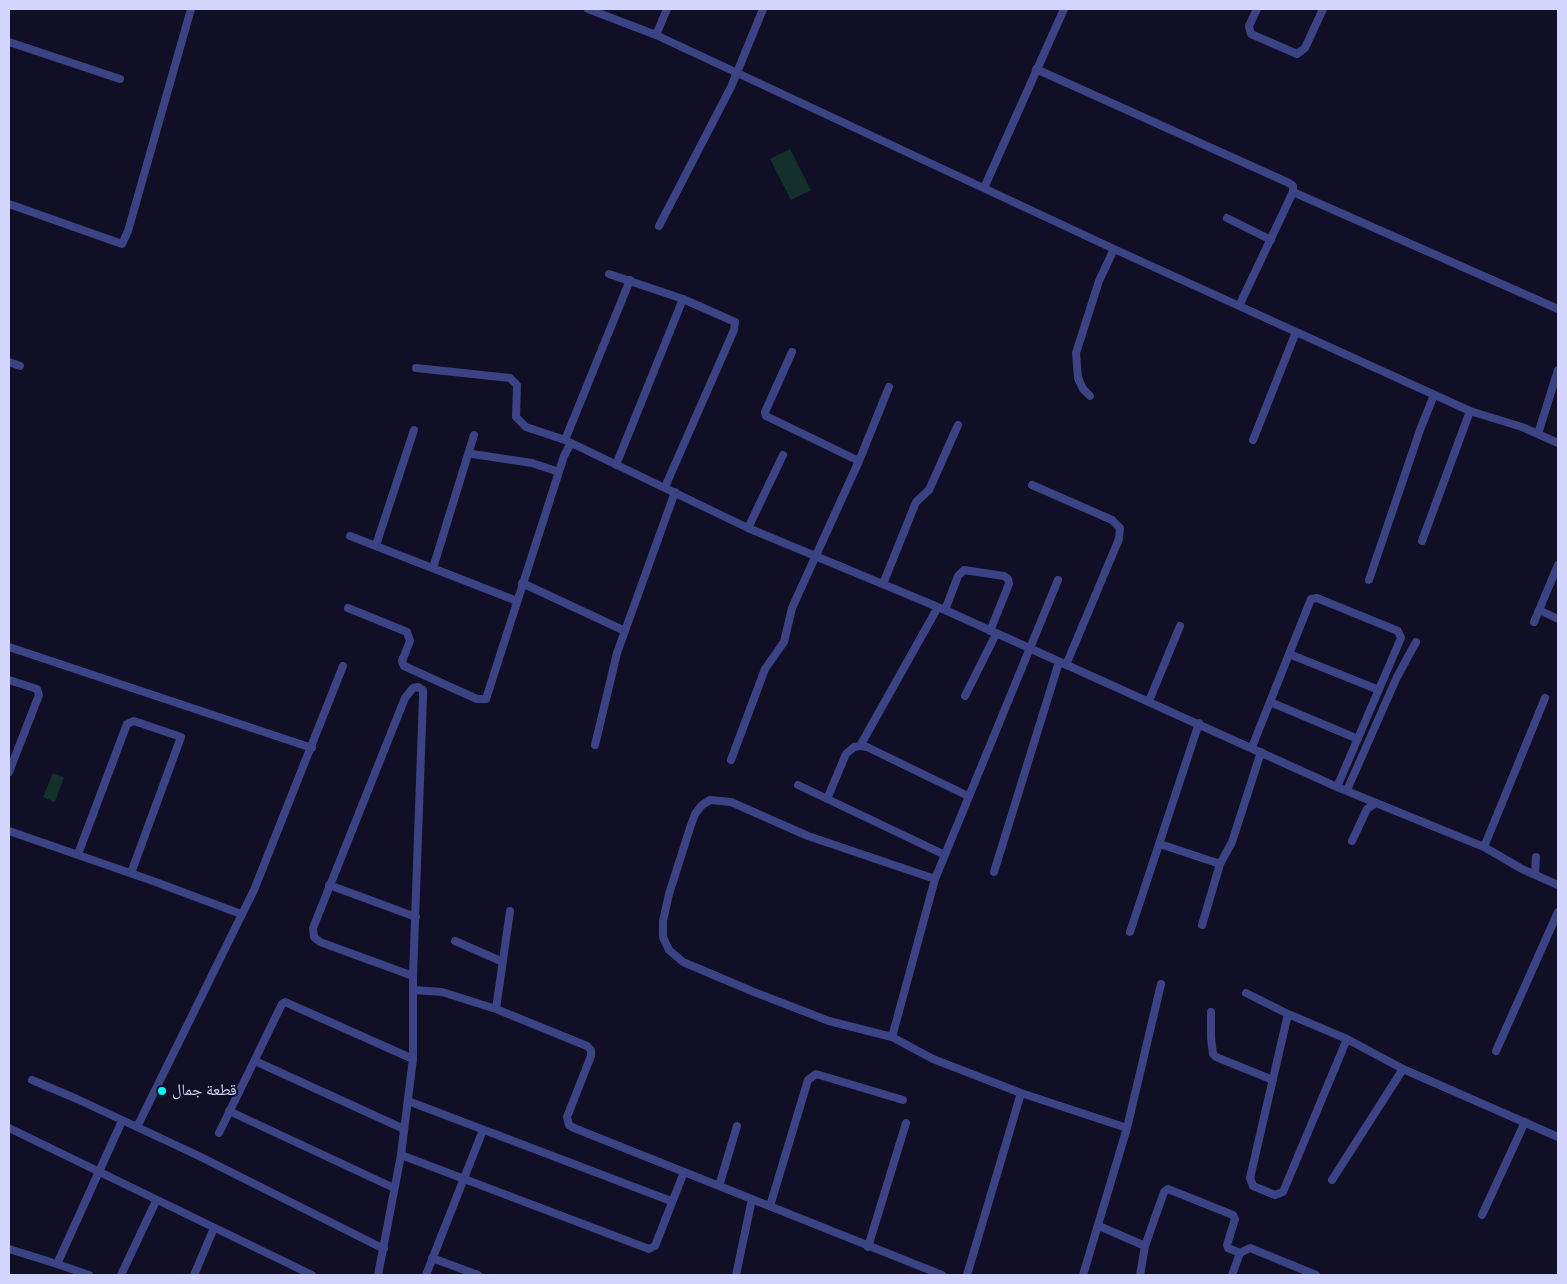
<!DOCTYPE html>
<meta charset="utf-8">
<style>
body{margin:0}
#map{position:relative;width:1567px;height:1284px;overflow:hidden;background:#100f26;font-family:"Roboto Condensed",sans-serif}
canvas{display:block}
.frame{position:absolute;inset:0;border:10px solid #d5d6fe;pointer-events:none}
</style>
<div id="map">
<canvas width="1567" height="1284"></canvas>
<div class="frame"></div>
</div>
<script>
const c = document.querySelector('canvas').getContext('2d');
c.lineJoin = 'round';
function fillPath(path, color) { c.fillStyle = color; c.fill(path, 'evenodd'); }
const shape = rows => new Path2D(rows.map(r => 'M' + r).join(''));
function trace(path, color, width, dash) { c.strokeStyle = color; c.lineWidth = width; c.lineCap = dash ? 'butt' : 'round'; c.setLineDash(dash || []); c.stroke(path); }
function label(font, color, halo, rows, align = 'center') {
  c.font = font + ' "Roboto Condensed","Noto Naskh Arabic",sans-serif'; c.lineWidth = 4.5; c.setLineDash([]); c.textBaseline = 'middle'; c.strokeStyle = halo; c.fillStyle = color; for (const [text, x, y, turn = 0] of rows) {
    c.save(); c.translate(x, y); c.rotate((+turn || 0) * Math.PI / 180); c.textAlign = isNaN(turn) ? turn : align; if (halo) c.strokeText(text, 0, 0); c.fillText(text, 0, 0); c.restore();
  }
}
const green = shape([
 [790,149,811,190,791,200,770,159],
 [53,773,64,777,55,802,43,797]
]);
const street = shape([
 [588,9,656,35,1114,249,1470,411,1522,427,1558,443],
 [1257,9,1249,26,1251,34,1297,54,1305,48,1323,9],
 [656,35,667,9],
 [9,42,120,79],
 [1036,69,1289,183,1293,186,1293,192,1558,309],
 [984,188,1064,9],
 [9,204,122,244,128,231,191,9],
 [1227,218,1271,240],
 [659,226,731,87,763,9],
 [609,274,683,299,735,322,734,330,665,487],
 [1239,306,1293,192],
 [792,352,765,412,766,416,859,461],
 [9,362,20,366],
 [416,368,510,378,517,385,516,417,526,427,565,440,748,528,945,610,1337,787,1484,847,1522,869,1558,885],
 [1090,396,1083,389,1078,378,1076,353,1099,281,1114,249],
 [1538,434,1558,370],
 [565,440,630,280],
 [1253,440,1296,332],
 [472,454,532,463,559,472],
 [616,465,683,299],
 [1032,485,1112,520,1120,528,1119,539,1066,665],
 [748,528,783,455],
 [350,536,517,601],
 [1422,541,1470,411],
 [376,545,414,430],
 [433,568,474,435],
 [1369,580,1420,430,1434,395],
 [522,583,625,631],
 [883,584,916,502,929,490,958,425],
 [348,608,407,632,410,641,402,661,404,666,477,699,486,699,564,456,571,443],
 [945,610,958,576,964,570,1004,576,1008,579,1009,584,990,631],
 [1539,610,1558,619],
 [1534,622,1558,565],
 [9,647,312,748],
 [1289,654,1379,690],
 [9,680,37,689,39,695,9,772],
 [965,696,996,634],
 [1149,701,1180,626],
 [1270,702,1358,739],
 [595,745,617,653,675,492],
 [860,746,938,607],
 [1252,747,1311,599,1317,598,1398,631,1401,638,1337,787],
 [731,760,765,669,784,642,792,608,859,461,889,387],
 [798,785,945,855],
 [1347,790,1397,677,1416,642],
 [827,799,846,754,854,747,860,746,867,747,968,796],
 [9,831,153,881,241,914],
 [1352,841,1367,809,1376,803],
 [1160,844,1220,864],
 [1484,847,1545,698],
 [78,854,127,724,134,721,181,737,131,873],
 [994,872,1059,662],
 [1535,874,1536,857],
 [935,879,808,836,731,802,710,800,702,805,695,814,690,828,669,894,663,921,663,937,669,950,683,962,754,992,829,1021,892,1037,933,1059,1021,1093,1127,1128,1083,1275],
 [329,885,416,917],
 [1202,925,1220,864,1232,842,1261,752],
 [1130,932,1199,723],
 [455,941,503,962],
 [414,990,442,992,496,1009,587,1046,591,1050,591,1056,567,1117,569,1125,574,1128,942,1275],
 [1246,993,1288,1014,1347,1039,1403,1069,1558,1137],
 [496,1009,510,911],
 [1211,1012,1211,1038,1213,1054,1216,1057,1273,1080],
 [1288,1014,1250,1178,1253,1186,1275,1195,1283,1192,1347,1039],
 [892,1037,935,879,1058,580],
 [1496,1051,1558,912],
 [255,1061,404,1129],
 [32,1080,77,1099,199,1156,384,1249],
 [408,1101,671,1201],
 [229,1111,394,1188],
 [137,1127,254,890,343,666],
 [9,1128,312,1275],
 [1127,1128,1161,984],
 [219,1133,282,1004,285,1002,413,1059],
 [401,1155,649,1249,655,1246,684,1172],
 [1332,1180,1403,1069],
 [719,1186,737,1126],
 [770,1206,808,1080,816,1074,903,1100],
 [1482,1215,1525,1122],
 [1099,1226,1145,1246],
 [868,1247,906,1123],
 [9,1249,57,1264],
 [432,1258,478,1275],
 [89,1275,57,1264,122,1121],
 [121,1275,156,1201],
 [194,1275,214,1228],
 [378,1275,401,1155,413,1059,413,976,423,697,423,690,418,687,413,688,405,698,313,928,314,937,320,942,413,976],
 [426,1275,483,1130],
 [736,1275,752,1199],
 [967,1275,1021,1093],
 [1140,1275,1145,1246,1164,1192,1168,1189,1233,1215,1235,1219,1227,1245,1228,1248,1240,1253],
 [1232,1275,1240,1253,1250,1248,1316,1275]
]);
const markers = [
 [162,1091,5,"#04fbf0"]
];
const poiNames = [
 ["قطعة جمال",172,1091]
];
fillPath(green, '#13302a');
trace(street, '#3b4384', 8);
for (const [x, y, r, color] of markers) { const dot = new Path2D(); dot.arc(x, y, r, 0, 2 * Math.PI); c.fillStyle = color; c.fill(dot); trace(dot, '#100f26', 2); }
label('16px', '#d5d6fe', '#100f26', poiNames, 'left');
</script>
